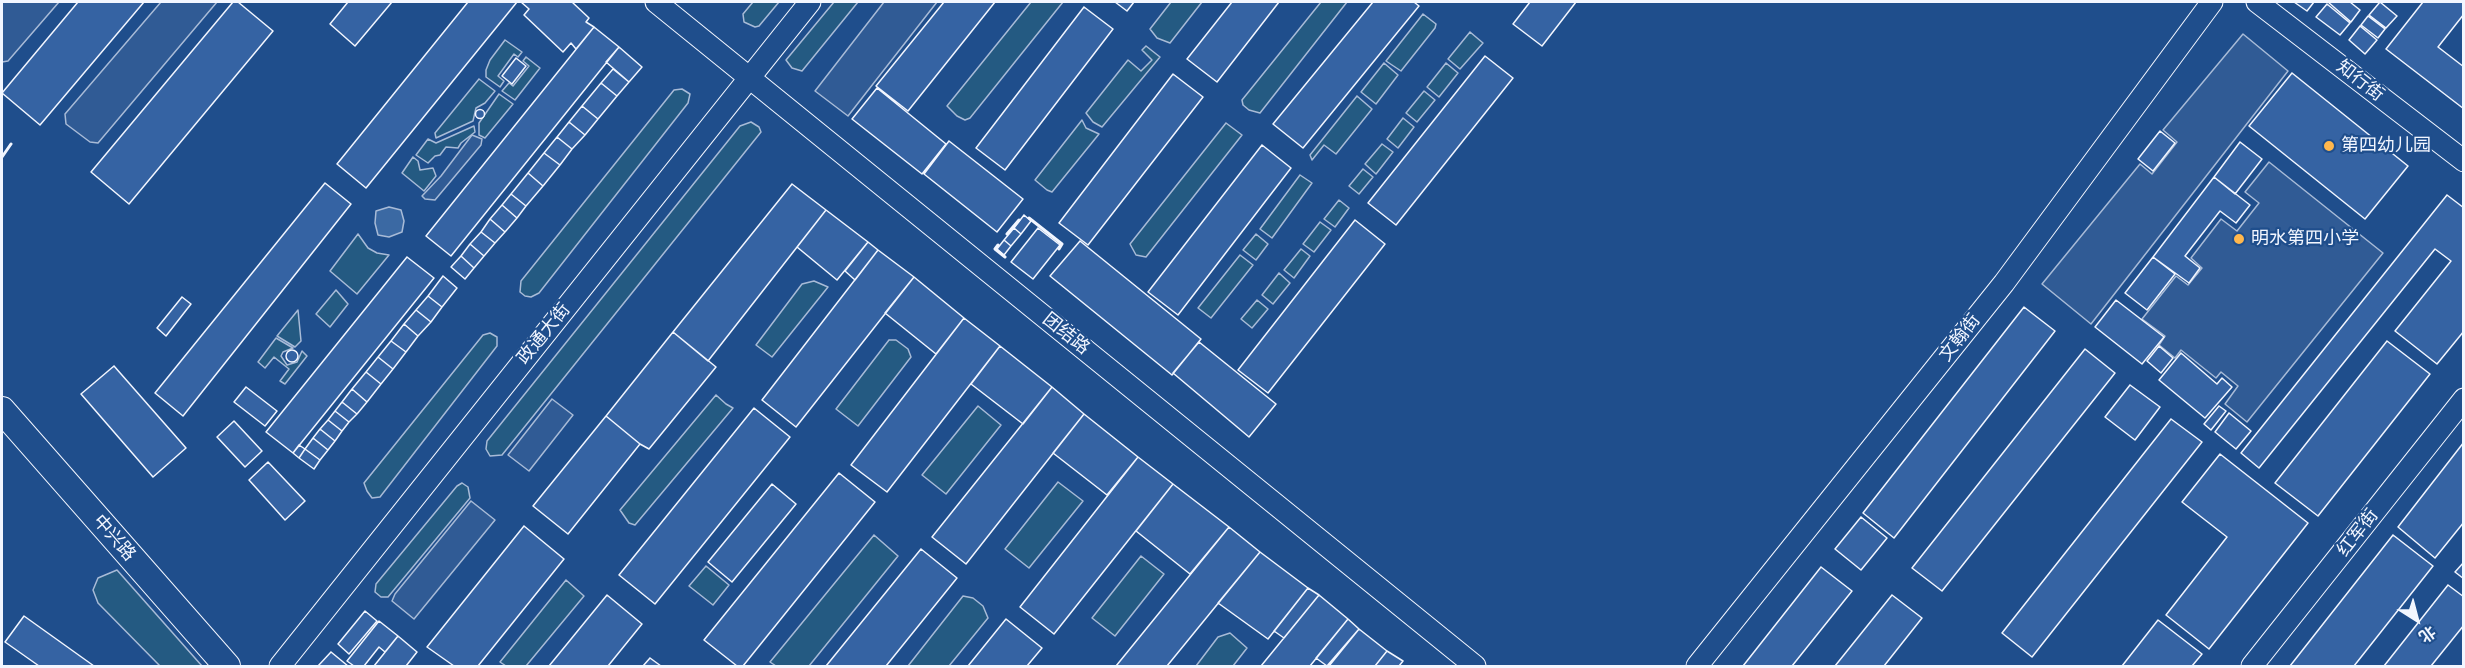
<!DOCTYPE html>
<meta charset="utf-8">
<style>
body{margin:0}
#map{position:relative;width:2465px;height:668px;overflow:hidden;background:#1f4e8c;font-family:Merriweather,"Noto Sans SC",serif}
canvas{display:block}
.frame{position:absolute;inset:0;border:3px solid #f2f6ff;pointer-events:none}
.north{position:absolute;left:2387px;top:590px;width:60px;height:60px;-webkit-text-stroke:4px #1f4e8c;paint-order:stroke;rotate:144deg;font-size:16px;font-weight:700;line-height:24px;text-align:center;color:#f2f6ff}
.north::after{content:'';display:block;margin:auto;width:21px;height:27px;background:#f2f6ff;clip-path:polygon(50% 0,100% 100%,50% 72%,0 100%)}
</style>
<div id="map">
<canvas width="2465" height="668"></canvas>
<div class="frame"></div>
<div class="north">北</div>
</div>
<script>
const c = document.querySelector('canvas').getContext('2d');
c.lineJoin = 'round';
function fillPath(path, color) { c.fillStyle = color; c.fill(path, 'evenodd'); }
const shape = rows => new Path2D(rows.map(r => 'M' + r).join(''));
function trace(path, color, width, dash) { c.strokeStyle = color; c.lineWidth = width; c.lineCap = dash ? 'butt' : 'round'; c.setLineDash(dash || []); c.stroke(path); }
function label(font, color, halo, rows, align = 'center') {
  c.font = font + ' Merriweather,"Noto Sans SC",serif'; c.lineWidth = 4.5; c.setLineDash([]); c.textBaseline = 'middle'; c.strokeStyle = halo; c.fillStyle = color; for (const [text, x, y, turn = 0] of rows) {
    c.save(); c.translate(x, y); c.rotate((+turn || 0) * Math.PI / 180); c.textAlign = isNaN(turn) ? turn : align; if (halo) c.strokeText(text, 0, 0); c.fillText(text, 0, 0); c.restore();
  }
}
const green = shape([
 [753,2,779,2,759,26,755,27,744,22,743,14,753,2],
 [834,2,858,2,802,71,792,68,786,60,834,2],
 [1031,2,1063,2,970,118,965,120,957,116,947,106,1031,2],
 [1171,2,1202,2,1170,43,1157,38,1150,29,1171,2],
 [1321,2,1347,2,1260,113,1249,110,1243,105,1242,100,1321,2],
 [1423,14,1436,24,1435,28,1401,71,1386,61,1423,14],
 [1470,32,1483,43,1460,69,1448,59,1470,32],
 [505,40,522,52,518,57,514,54,498,76,504,81,500,87,486,77,486,70,490,60,505,40],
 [1146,46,1160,57,1102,127,1093,122,1086,113,1128,60,1141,71,1152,60,1142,50,1146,46],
 [526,57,540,68,515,100,502,91,509,83,513,86,529,66,523,61,526,57],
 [1384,63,1398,75,1376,104,1361,92,1384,63],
 [1446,63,1458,73,1439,97,1427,87,1446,63],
 [479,79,495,91,485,103,476,108,473,121,436,138,435,133,479,79],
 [682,89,690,94,688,103,539,293,531,297,525,296,520,292,521,281,674,90,682,89],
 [1424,91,1435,100,1417,122,1406,113,1424,91],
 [499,94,513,104,485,138,479,135,479,123,499,94],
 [1357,96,1372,109,1336,154,1324,145,1312,160,1310,155,1357,96],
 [1403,118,1414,127,1398,148,1387,139,1403,118],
 [1082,120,1086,128,1099,134,1052,192,1047,190,1035,180,1082,120],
 [751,122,759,127,761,132,502,455,490,456,486,449,487,441,740,126,751,122],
 [1226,123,1242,135,1146,257,1136,255,1130,244,1226,123],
 [474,126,475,132,461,143,458,148,446,147,440,155,435,156,428,163,416,155,428,139,436,143,474,126],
 [1382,144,1393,152,1376,174,1365,164,1382,144],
 [413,157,418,161,420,170,433,168,436,176,424,191,402,173,413,157],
 [1363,169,1373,177,1359,194,1349,186,1363,169],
 [1300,175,1312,183,1272,238,1260,229,1300,175],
 [1339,200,1349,208,1335,227,1324,219,1339,200],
 [1320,222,1331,230,1314,252,1303,244,1320,222],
 [358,234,368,248,377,253,389,255,357,294,330,271,358,234],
 [1256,234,1268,244,1256,260,1243,250,1256,234],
 [1301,249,1310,256,1294,278,1284,270,1301,249],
 [1240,255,1253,265,1211,318,1198,308,1240,255],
 [1279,273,1290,283,1273,304,1262,295,1279,273],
 [814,281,828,287,772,357,756,345,802,284,814,281],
 [336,290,348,304,330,327,316,314,336,290],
 [1257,300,1268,309,1252,328,1241,319,1257,300],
 [298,310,301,341,295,347,277,336,298,310],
 [490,333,497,337,497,346,380,497,372,498,367,491,364,483,483,335,490,333],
 [276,338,293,348,283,352,281,356,287,365,297,362,302,351,307,356,285,384,280,381,289,369,274,357,265,368,258,362,276,338],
 [889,340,896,340,908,349,911,357,858,426,836,409,889,340],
 [716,395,726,404,733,408,635,525,629,523,620,510,716,395],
 [978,406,1001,425,946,494,922,475,978,406],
 [1058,482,1083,501,1029,568,1005,549,1058,482],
 [462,483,468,487,470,498,388,597,381,597,375,592,376,584,457,486,462,483],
 [874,535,898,556,809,666,776,666,770,662,874,535],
 [1141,556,1164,574,1115,636,1092,618,1141,556],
 [706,566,729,585,713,605,689,586,706,566],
 [117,570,202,666,160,666,98,603,93,590,98,578,117,570],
 [566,580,584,596,526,666,506,666,500,662,566,580],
 [963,596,973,598,983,606,988,618,949,666,908,666,963,596],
 [1230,633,1247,648,1233,666,1196,666,1218,637,1230,633]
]);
const parking = shape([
 [2,2,59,2,8,61,2,62,2,2],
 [161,2,217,2,98,143,90,142,66,124,65,114,161,2],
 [884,2,937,2,848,116,815,91,884,2],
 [2243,34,2288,71,2091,324,2042,284,2140,164,2152,174,2177,142,2163,130,2243,34],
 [472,135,482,139,481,145,435,200,425,199,422,196,441,176,472,135],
 [2269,162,2383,253,2247,422,2225,404,2238,386,2221,372,2216,378,2181,350,2175,358,2159,345,2165,336,2142,319,2176,276,2188,285,2202,268,2191,258,2221,219,2237,231,2259,203,2245,192,2269,162],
 [552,399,573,415,529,471,508,455,552,399],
 [471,501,495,520,414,619,392,601,395,594,471,501]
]);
const water = shape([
 [389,207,401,210,404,221,402,232,389,237,378,235,375,223,376,211,389,207]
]);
const building = shape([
 [78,2,144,2,40,125,2,93,78,2],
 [233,2,238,2,273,31,129,204,91,172,233,2],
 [348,2,392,2,355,46,330,24,348,2],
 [468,2,517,2,366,188,337,164,468,2],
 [521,2,572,2,589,18,586,22,594,27,576,49,571,43,563,52,524,15,529,9,521,2],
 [944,2,995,2,908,111,876,86,944,2],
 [1115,2,1134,2,1127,11,1115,2],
 [1232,2,1279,2,1217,82,1187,59,1232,2],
 [1373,2,1414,2,1419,6,1303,148,1273,124,1373,2],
 [1530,2,1576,2,1542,46,1513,24,1530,2],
 [2294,2,2314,2,2307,11,2294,2],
 [2328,2,2350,2,2360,10,2351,22,2328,2],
 [2380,2,2397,16,2386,28,2369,15,2380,2],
 [2423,2,2464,2,2464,14,2438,47,2464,67,2464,109,2386,49,2423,2],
 [2327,4,2350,23,2340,35,2316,17,2327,4],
 [1084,7,1113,29,1005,170,976,148,1084,7],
 [2368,16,2385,29,2378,38,2361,25,2368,16],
 [2360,26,2377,40,2365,54,2349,40,2360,26],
 [594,27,619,47,451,256,426,236,594,27],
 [619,47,642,67,629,82,606,62,619,47],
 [1485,56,1513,78,1396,225,1368,203,1485,56],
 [516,58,526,66,512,84,502,76,516,58],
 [613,69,629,82,617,96,601,83,613,69],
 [2292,73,2408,166,2365,219,2249,126,2292,73],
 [1173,74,1203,97,1088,245,1059,223,1173,74],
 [601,83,617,96,598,119,582,106,601,83],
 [877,88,946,144,922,174,852,119,877,88],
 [582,106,598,119,585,135,569,122,582,106],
 '475.5 114a4.5 4.5 0 1 1 9 0a4.5 4.5 0 1 1-9 0Z',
 [569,122,585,135,572,149,557,137,569,122],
 [2160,131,2175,143,2153,171,2138,159,2160,131],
 [557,137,572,149,560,165,544,153,557,137],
 [949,141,1023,199,997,232,924,174,949,141],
 [2240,142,2262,159,2235,194,2214,177,2240,142],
 [1262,145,1291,168,1178,315,1148,292,1262,145],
 [544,153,560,165,543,186,528,173,544,153],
 [528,173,543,186,526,206,511,194,528,173],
 [2214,177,2250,205,2236,223,2220,211,2185,256,2200,268,2189,283,2153,257,2214,177],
 [325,183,351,204,183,416,155,393,325,183],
 [792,184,826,210,708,361,673,332,792,184],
 [511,194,526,206,517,218,502,205,511,194],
 [2447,195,2464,208,2464,331,2437,364,2395,331,2451,261,2435,249,2259,468,2241,453,2447,195],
 [502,205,517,218,505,232,490,219,502,205],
 [826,210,868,242,837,280,797,247,826,210],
 [1024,215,1031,221,1021,234,1014,228,1024,215],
 [490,219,505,232,495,243,481,232,490,219],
 [1355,220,1385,244,1268,393,1238,370,1355,220],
 [1014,228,1021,234,1011,246,1004,240,1014,228],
 [1038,228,1060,245,1033,279,1011,262,1038,228],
 [481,232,495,243,484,256,470,244,481,232],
 [1004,240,1011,246,1004,255,997,249,1004,240],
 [1080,241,1201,339,1172,375,1050,276,1080,241],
 [868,242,878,250,855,280,845,271,868,242],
 [470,244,484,256,474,268,461,256,470,244],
 [878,250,914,277,796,427,762,400,878,250],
 [461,256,474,268,465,279,451,267,461,256],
 [407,257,434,278,293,453,266,432,407,257],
 [2153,257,2175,274,2147,310,2125,293,2153,257],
 [443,276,457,288,442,307,428,296,443,276],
 [914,277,964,318,936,354,885,313,914,277],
 [428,296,442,307,431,322,416,310,428,296],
 [182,297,191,304,166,336,157,328,182,297],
 [2116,300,2164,337,2142,364,2095,327,2116,300],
 [2024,307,2055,331,1894,538,1863,513,2024,307],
 [416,310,431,322,418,336,404,324,416,310],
 [964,318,1000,346,887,492,851,465,964,318],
 [404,324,418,336,406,352,391,341,404,324],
 [673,332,716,367,649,449,640,444,606,416,673,332],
 [391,341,406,352,393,369,378,357,391,341],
 [2387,341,2430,374,2318,516,2275,483,2387,341],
 [1199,342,1276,404,1249,437,1173,373,1199,342],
 [1000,346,1052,387,1023,424,971,384,1000,346],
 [2159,346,2173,358,2161,373,2147,361,2159,346],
 [2085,349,2115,373,1942,591,1912,568,2085,349],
 '286 356a6 6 0 1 1 12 0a6 6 0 1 1-12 0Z',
 [2181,353,2217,384,2222,378,2232,387,2205,418,2159,380,2181,353],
 [378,357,393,369,381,384,366,372,378,357],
 [114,366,186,448,153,477,81,394,114,366],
 [366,372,381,384,367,402,352,389,366,372],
 [2130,385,2160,407,2135,440,2105,417,2130,385],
 [246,387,277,411,265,426,234,402,246,387],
 [1052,387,1084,414,966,564,932,537,1052,387],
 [352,389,367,402,357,414,342,402,352,389],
 [342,402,357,414,349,422,335,411,342,402],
 [2219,406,2226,411,2211,430,2204,424,2219,406],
 [754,408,790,437,655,604,619,575,754,408],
 [335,411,349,422,342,431,328,420,335,411],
 [2229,413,2251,431,2236,449,2215,432,2229,413],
 [1084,414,1138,457,1107,495,1053,453,1084,414],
 [606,416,640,444,568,534,533,506,606,416],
 [2171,419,2202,442,2032,657,2002,633,2171,419],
 [328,420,342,431,335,441,320,429,328,420],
 [234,421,262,451,245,467,217,437,234,421],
 [320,429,335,441,328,450,313,438,320,429],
 [313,438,328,450,320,460,305,449,313,438],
 [2464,442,2464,522,2435,558,2398,527,2464,442],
 [299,445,305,449,299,458,293,453,299,445],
 [305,449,320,460,314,469,299,458,305,449],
 [2220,454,2308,523,2209,649,2166,615,2227,537,2182,502,2220,454],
 [1138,457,1173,484,1054,634,1020,607,1138,457],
 [268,462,305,501,285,520,249,480,268,462],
 [839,473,875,502,743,666,737,666,704,640,839,473],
 [772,484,796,504,732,582,708,562,772,484],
 [1173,484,1229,527,1190,574,1136,531,1173,484],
 [1861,517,1887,538,1861,570,1835,549,1861,517],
 [524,526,564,559,478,666,454,666,427,647,524,526],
 [1229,527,1260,552,1167,666,1116,666,1229,527],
 [2393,535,2433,566,2354,666,2290,666,2393,535],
 [921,549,957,578,886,666,826,666,921,549],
 [1260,552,1308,588,1268,639,1218,603,1260,552],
 [2464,562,2464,579,2455,572,2464,562],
 [1821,567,1852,591,1792,666,1743,666,1821,567],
 [2448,585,2464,597,2464,625,2431,666,2384,666,2448,585],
 [1308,588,1319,595,1284,638,1274,631,1308,588],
 [607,595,642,624,608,666,549,666,607,595],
 [1319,595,1348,619,1310,666,1261,666,1319,595],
 [1892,595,1922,618,1884,666,1835,666,1892,595],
 [365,611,377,621,349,654,338,644,365,611],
 [24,616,94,666,39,666,5,642,24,616],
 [1006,619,1042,648,1027,666,968,666,1006,619],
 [1348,619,1359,629,1327,666,1316,658,1348,619],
 [2158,620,2202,654,2192,666,2122,666,2158,620],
 [379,621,398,636,385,652,379,647,364,666,354,666,347,661,379,621],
 [1359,629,1387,651,1375,666,1329,666,1359,629],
 [398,636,417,652,406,666,374,666,398,636],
 [1387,651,1403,661,1399,666,1375,666,1387,651],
 [331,652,348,666,318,666,331,652],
 [650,658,661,666,643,666,650,658]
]);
const minor = shape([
 [656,2,1475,666],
 [2257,2,2464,161],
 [280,666,810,2],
 [1697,666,2004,283,2212,2],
 [2252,666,2464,399]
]);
const major = shape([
 [2,410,227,666]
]);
const wall = shape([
 [2,157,11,144],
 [1029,218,1062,244,1059,249],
 [1007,234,1019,220],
 [998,245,995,249,1005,257]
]);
const markers = [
 [2329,146,6,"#ffb74d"],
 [2239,239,6,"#ffb74d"]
];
const streetNames = [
 ["知行街",2360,81,38],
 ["政通大街",544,334,-51],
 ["团结路",1066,334,39],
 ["文翰街",1960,338,-52],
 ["红军街",2358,533,-52],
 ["中兴路",114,538,49]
];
const poiNames = [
 ["第四幼儿园",2341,146],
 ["明水第四小学",2251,239]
];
fillPath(green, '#245a82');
trace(green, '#a8bbd7', 1.5);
fillPath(parking, '#305b95');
trace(parking, '#a8bbd7', 1.5);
fillPath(water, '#3b69a3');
trace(water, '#a8bbd7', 1.5);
fillPath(building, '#3563a3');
trace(building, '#f2f6ff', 1.5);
trace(minor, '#f2f6ff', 23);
trace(major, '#f2f6ff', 28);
trace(minor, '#1f4e8c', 21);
trace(major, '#1f4e8c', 26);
trace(wall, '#f2f6ff', 3);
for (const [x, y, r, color] of markers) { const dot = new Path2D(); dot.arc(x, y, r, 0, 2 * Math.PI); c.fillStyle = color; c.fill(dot); trace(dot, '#1f4e8c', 2); }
label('18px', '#f2f6ff', '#1f4e8c', streetNames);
label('18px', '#f2f6ff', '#1f4e8c', poiNames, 'left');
</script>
